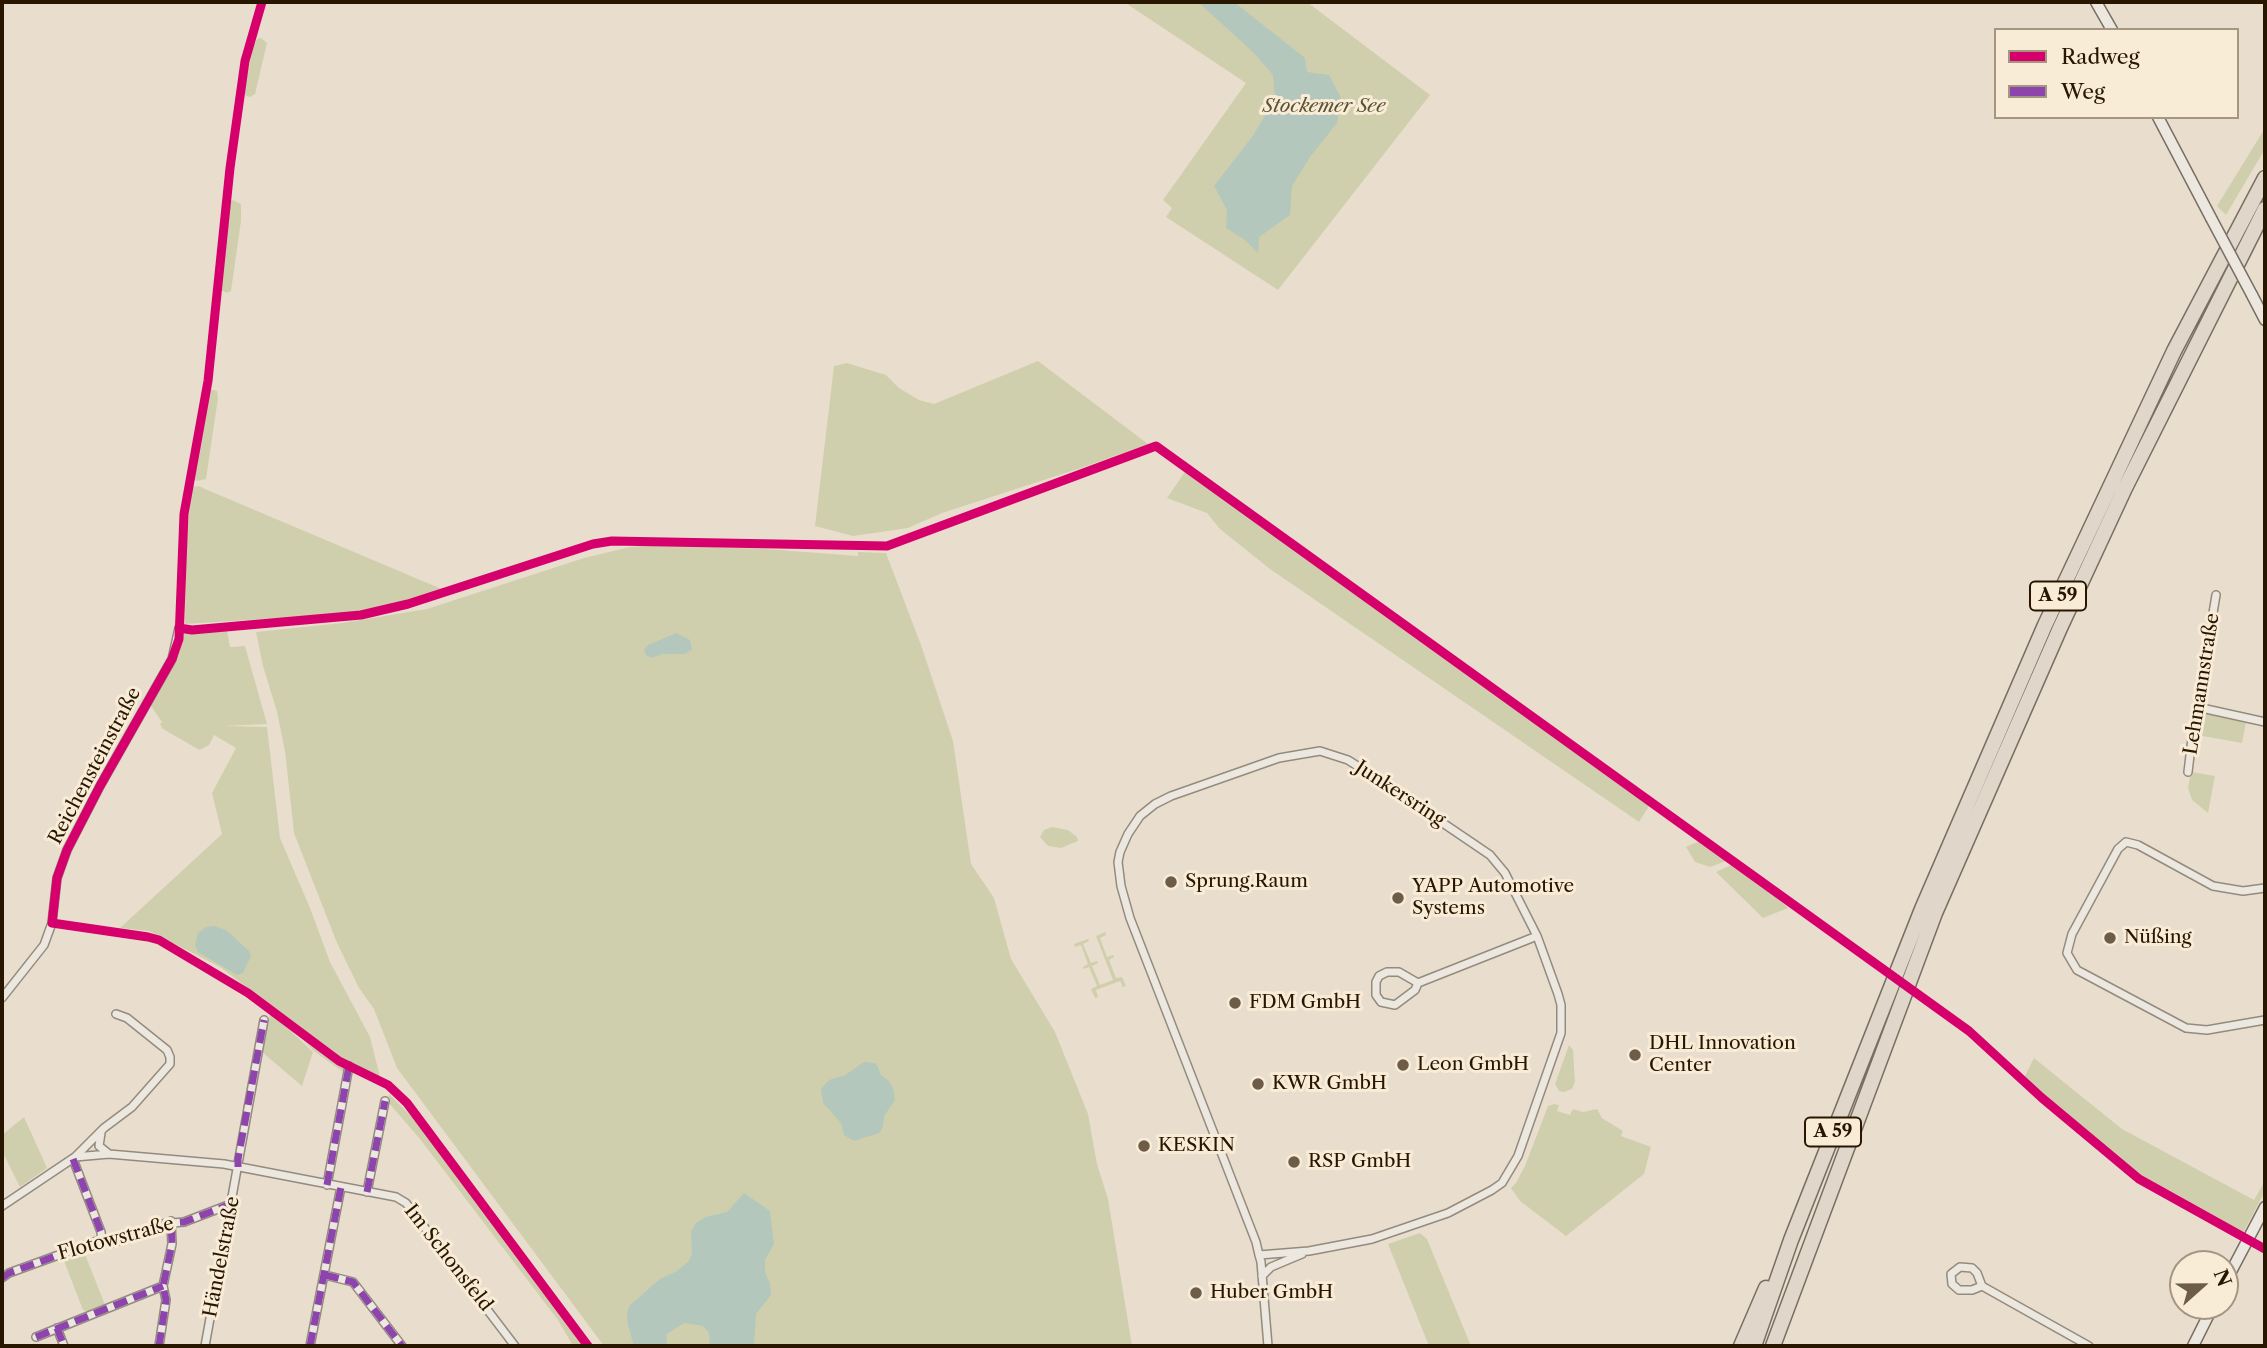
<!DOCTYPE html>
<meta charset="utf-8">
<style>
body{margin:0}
#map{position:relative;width:2267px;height:1348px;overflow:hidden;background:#e9decd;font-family:"Libre Caslon Text",serif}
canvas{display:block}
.frame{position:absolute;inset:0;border:4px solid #281600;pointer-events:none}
.legend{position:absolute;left:1994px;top:28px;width:245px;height:91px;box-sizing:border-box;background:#f8ecd7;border:2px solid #a59681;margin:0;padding:9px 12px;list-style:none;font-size:21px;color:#281600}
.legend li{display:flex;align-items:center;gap:14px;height:35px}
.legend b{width:35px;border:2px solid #a59681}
.north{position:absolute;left:2169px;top:1250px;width:70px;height:70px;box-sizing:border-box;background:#f8ecd7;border:2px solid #a59681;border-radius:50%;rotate:69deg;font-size:19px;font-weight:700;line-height:28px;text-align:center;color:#281600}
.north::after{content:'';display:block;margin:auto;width:24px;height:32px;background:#6c5c48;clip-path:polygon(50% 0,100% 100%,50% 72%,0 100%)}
</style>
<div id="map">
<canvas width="2267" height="1348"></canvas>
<div class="frame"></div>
<ul class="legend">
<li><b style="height:9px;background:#d6006c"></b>Radweg</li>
<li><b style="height:9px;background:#8e44ad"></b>Weg</li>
</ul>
<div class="north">N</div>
</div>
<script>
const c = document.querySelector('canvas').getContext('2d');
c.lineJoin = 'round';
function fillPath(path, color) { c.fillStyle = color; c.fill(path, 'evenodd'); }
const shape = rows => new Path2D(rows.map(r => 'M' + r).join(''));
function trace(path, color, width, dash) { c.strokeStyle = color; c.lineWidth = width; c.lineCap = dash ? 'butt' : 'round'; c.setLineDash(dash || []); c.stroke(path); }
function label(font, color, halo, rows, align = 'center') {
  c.font = font + ' "Libre Caslon Text",serif'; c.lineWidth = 6; c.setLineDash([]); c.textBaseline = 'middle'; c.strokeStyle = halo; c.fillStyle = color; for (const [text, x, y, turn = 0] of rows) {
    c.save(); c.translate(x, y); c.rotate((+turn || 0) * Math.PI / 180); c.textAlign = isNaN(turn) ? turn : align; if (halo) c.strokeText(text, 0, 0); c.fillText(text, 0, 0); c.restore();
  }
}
const green = shape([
 [1124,2,1307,2,1430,95,1278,290,1166,217,1172,208,1163,200,1246,83],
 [261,38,267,43,255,94,250,97,246,96,244,92,253,47,257,39],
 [2265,128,2265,149,2226,215,2217,206],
 [233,200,241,204,241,221,231,291,227,293,221,290,227,219,230,201],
 [1038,361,1148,444,1084,467,942,513,908,528,853,536,815,526,834,366,847,363,886,375,899,388,919,400,934,404],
 [210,389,217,391,218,398,206,479,197,481,192,478],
 [1185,472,1502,699,1651,803,1639,822,1270,569,1220,529,1207,513,1167,498],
 [199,486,205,489,444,590,407,602,360,613,185,624,186,556,191,487],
 [658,545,766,549,858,556,858,552,886,553,921,645,953,741,971,864,994,898,1011,959,1055,1032,1088,1114,1097,1164,1108,1199,1132,1346,604,1346,397,1068,374,1009,359,988,337,943,294,833,285,751,277,712,263,666,256,632,342,623,427,609,584,558,630,547],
 [227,631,230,647,245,646,267,724,224,726,267,727,280,838,310,908,330,962,370,1037,380,1077,340,1057,220,967,149,931,120,928,222,834,212,793,236,748,214,735,209,745,200,750,196,748,163,729,160,724,162,722,151,706,177,657,185,632],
 [2204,713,2246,723,2242,743,2197,735,2200,716],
 [2191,772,2215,776,2208,813,2192,800,2188,788],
 [1052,827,1068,830,1077,837,1078,841,1061,848,1048,846,1040,837,1044,830],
 [1702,840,1729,860,1710,867,1695,862,1686,847],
 [1733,864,1761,883,1788,908,1763,918,1716,872],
 [1105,932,1106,935,1100,938,1107,957,1113,955,1114,957,1109,960,1116,978,1122,977,1126,986,1123,987,1120,981,1096,990,1098,997,1095,998,1091,989,1097,986,1089,967,1084,969,1083,967,1088,964,1081,945,1075,947,1074,944,1088,939,1089,941,1083,944,1091,963,1097,961,1098,963,1092,966,1100,985,1113,980,1096,936],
 [271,1011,347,1067,346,1074,314,1051,294,1031,280,1021,313,1052,302,1086,262,1052],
 [1569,1045,1573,1050,1575,1082,1572,1089,1564,1092,1559,1091,1555,1084],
 [2034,1058,2122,1129,2254,1200,2265,1181,2265,1191,2243,1233,2163,1192,2139,1176,2073,1121,2024,1078],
 [389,1094,412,1117,545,1292,583,1346,573,1346,558,1320,420,1139,388,1102],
 [1554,1104,1559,1105,1557,1111,1570,1115,1573,1109,1583,1112,1597,1109,1602,1118,1623,1131,1621,1136,1651,1147,1644,1174,1566,1236,1520,1201,1511,1188,1516,1183,1525,1166,1548,1106],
 [24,1117,47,1168,20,1187,2,1151,2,1135],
 [1420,1233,1427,1239,1471,1346,1429,1346,1388,1244],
 [83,1249,105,1305,88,1312,83,1310,64,1261,66,1256]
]);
const water = shape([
 [1198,2,1234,2,1305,58,1307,72,1329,75,1341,98,1337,123,1310,157,1292,186,1290,215,1259,237,1258,253,1245,240,1226,228,1227,210,1214,186,1252,137,1275,99,1273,75,1254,53],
 [676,633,690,640,692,650,684,654,662,654,651,658,646,655,644,650,648,645],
 [215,926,226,930,249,951,251,956,243,973,237,975,198,952,195,945,198,933,206,927],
 [864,1062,875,1063,878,1067,881,1075,888,1080,893,1088,895,1100,884,1116,883,1127,879,1133,854,1141,844,1135,841,1123,823,1103,821,1089,829,1080,845,1075],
 [744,1193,770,1211,774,1244,765,1260,765,1272,770,1284,771,1295,756,1314,754,1346,710,1346,709,1333,703,1326,684,1323,667,1334,666,1346,634,1346,628,1325,627,1312,630,1305,660,1279,677,1271,689,1261,692,1253,691,1231,696,1223,706,1217,727,1212]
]);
const minor = shape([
 [2197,707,2265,722],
 [2188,772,2192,739,2216,595],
 [2265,888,2243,891,2213,886,2138,845,2126,842,2118,849,2072,934,2067,953,2077,970,2186,1028,2207,1030,2265,1020],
 [1418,983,1399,972,1387,972,1379,976,1376,982,1376,995,1381,1002,1395,1005,1415,990,1418,983,1537,936],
 [2,998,44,945,52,923,57,878,67,850,100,786,172,659,179,628],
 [101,1133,99,1146,109,1154],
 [75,1157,104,1128,132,1107,170,1064,170,1057,167,1050,127,1018,116,1014],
 [73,1159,101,1232,102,1241],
 [327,1185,349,1066],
 [367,1192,385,1101],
 [2,1206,75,1157,109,1154,224,1164,396,1197,406,1203,515,1346],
 [1259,1255,1309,1251,1372,1239,1448,1213,1492,1190,1502,1183,1518,1156,1561,1033,1561,1005,1558,994,1537,936,1505,873,1490,855,1381,781,1348,760,1320,751,1279,758,1171,796,1155,804,1140,816,1128,834,1120,852,1118,862,1121,886,1130,918,1256,1242,1259,1255,1261,1262,1268,1346],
 [325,1275,353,1282,402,1346],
 [1262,1276,1271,1267,1302,1254],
 [2,1278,9,1273,97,1241,113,1243,161,1224,184,1222,231,1204],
 [1982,1286,1972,1290,1959,1290,1952,1284,1951,1274,1960,1267,1972,1268,1977,1273,1982,1286,2089,1346],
 [57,1328,64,1346],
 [36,1337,163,1286],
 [159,1346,166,1300,163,1286,172,1244,171,1221],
 [205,1346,264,1020],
 [310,1346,341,1187]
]);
const secondary = shape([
 [2096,2,2112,30],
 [2158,117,2211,218],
 [2252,295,2265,320],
 [2225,1283,2265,1207],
 [2193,1346,2213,1306]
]);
const motorway = shape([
 [1741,1346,1766,1288],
 [1754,1346,1791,1240,1922,909,2045,625,2174,351,2265,178],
 [1773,1346,1935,913,2060,628,2125,488,2265,209]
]);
const secondaryBridge = shape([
 [2211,218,2252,295]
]);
const quiet = shape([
 [73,1159,101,1232,102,1241],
 [238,1167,238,1159,264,1020],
 [327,1185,349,1066],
 [367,1192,385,1101],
 [325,1275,353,1282,402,1346],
 [2,1278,9,1273,97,1241,113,1243,161,1224,184,1222,231,1204],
 [57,1328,64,1346],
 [36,1337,163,1286],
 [159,1346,166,1300,163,1286,172,1244,171,1221],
 [310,1346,341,1187]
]);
const cycleway = shape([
 [262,2,245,61,230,168,208,381,184,514,179,639,172,659,100,786,67,850,57,878,52,923,148,937,159,940,248,993,339,1061,388,1085,407,1103,588,1346],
 [179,628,192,630,361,615,408,604,593,544,612,541,887,546,1156,446,1969,1031,2042,1098,2139,1179,2265,1249]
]);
const markers = [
 [1171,882,7,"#6c5c48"],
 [1398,898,7,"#6c5c48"],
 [2110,938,7,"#6c5c48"],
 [1235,1003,7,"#6c5c48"],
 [1635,1055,7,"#6c5c48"],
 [1403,1065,7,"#6c5c48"],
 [1258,1084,7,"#6c5c48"],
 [1144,1146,7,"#6c5c48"],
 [1294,1162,7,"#6c5c48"],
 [1196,1293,7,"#6c5c48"]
];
const shields = [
 [2058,596,56],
 [1833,1132,56]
];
const shieldNames = [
 ["A 59",2058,596],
 ["A 59",1833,1132]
];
const parkNames = [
 ["Stockemer See",1324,107]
];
const streetNames = [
 ["Lehmannstraße",2202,684,-81],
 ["Reichensteinstraße",95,766,-62],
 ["Junkersring",1400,794,33],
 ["Flotowstraße",116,1239,-15],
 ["Händelstraße",222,1257,-79],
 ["Im Schonsfeld",448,1258,52]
];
const poiNames = [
 ["Sprung.Raum",1185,882],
 ["YAPP Automotive",1412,887],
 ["Systems",1412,909],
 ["Nüßing",2124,938],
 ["FDM GmbH",1249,1003],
 ["DHL Innovation",1649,1044],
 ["Center",1649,1066],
 ["Leon GmbH",1417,1065],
 ["KWR GmbH",1272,1084],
 ["KESKIN",1158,1146],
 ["RSP GmbH",1308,1162],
 ["Huber GmbH",1210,1293]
];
fillPath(green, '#d0cfad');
fillPath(water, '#b3c7bc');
trace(minor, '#938b7e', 10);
trace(secondary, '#786f63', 13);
trace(motorway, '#786f63', 17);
trace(minor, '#ece7df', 7);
trace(secondary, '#ece7df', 10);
trace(motorway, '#e0d7ca', 14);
trace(secondaryBridge, '#786f63', 13, []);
trace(secondaryBridge, '#ece7df', 10);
trace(quiet, '#8e44ad', 7, [14, 7]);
trace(cycleway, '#d6006c', 9);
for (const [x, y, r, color] of markers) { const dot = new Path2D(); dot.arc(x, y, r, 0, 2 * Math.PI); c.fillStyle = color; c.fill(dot); trace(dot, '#f8ecd7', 2.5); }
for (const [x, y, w] of shields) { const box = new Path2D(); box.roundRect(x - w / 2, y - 14.5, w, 29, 5); c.fillStyle = '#f8ecd7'; c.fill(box); trace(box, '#281600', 2); }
label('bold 18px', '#281600', null, shieldNames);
label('italic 19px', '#5b5333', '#f8ecd7', parkNames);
label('19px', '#281600', '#f8ecd7', streetNames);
label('19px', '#281600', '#f8ecd7', poiNames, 'left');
</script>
